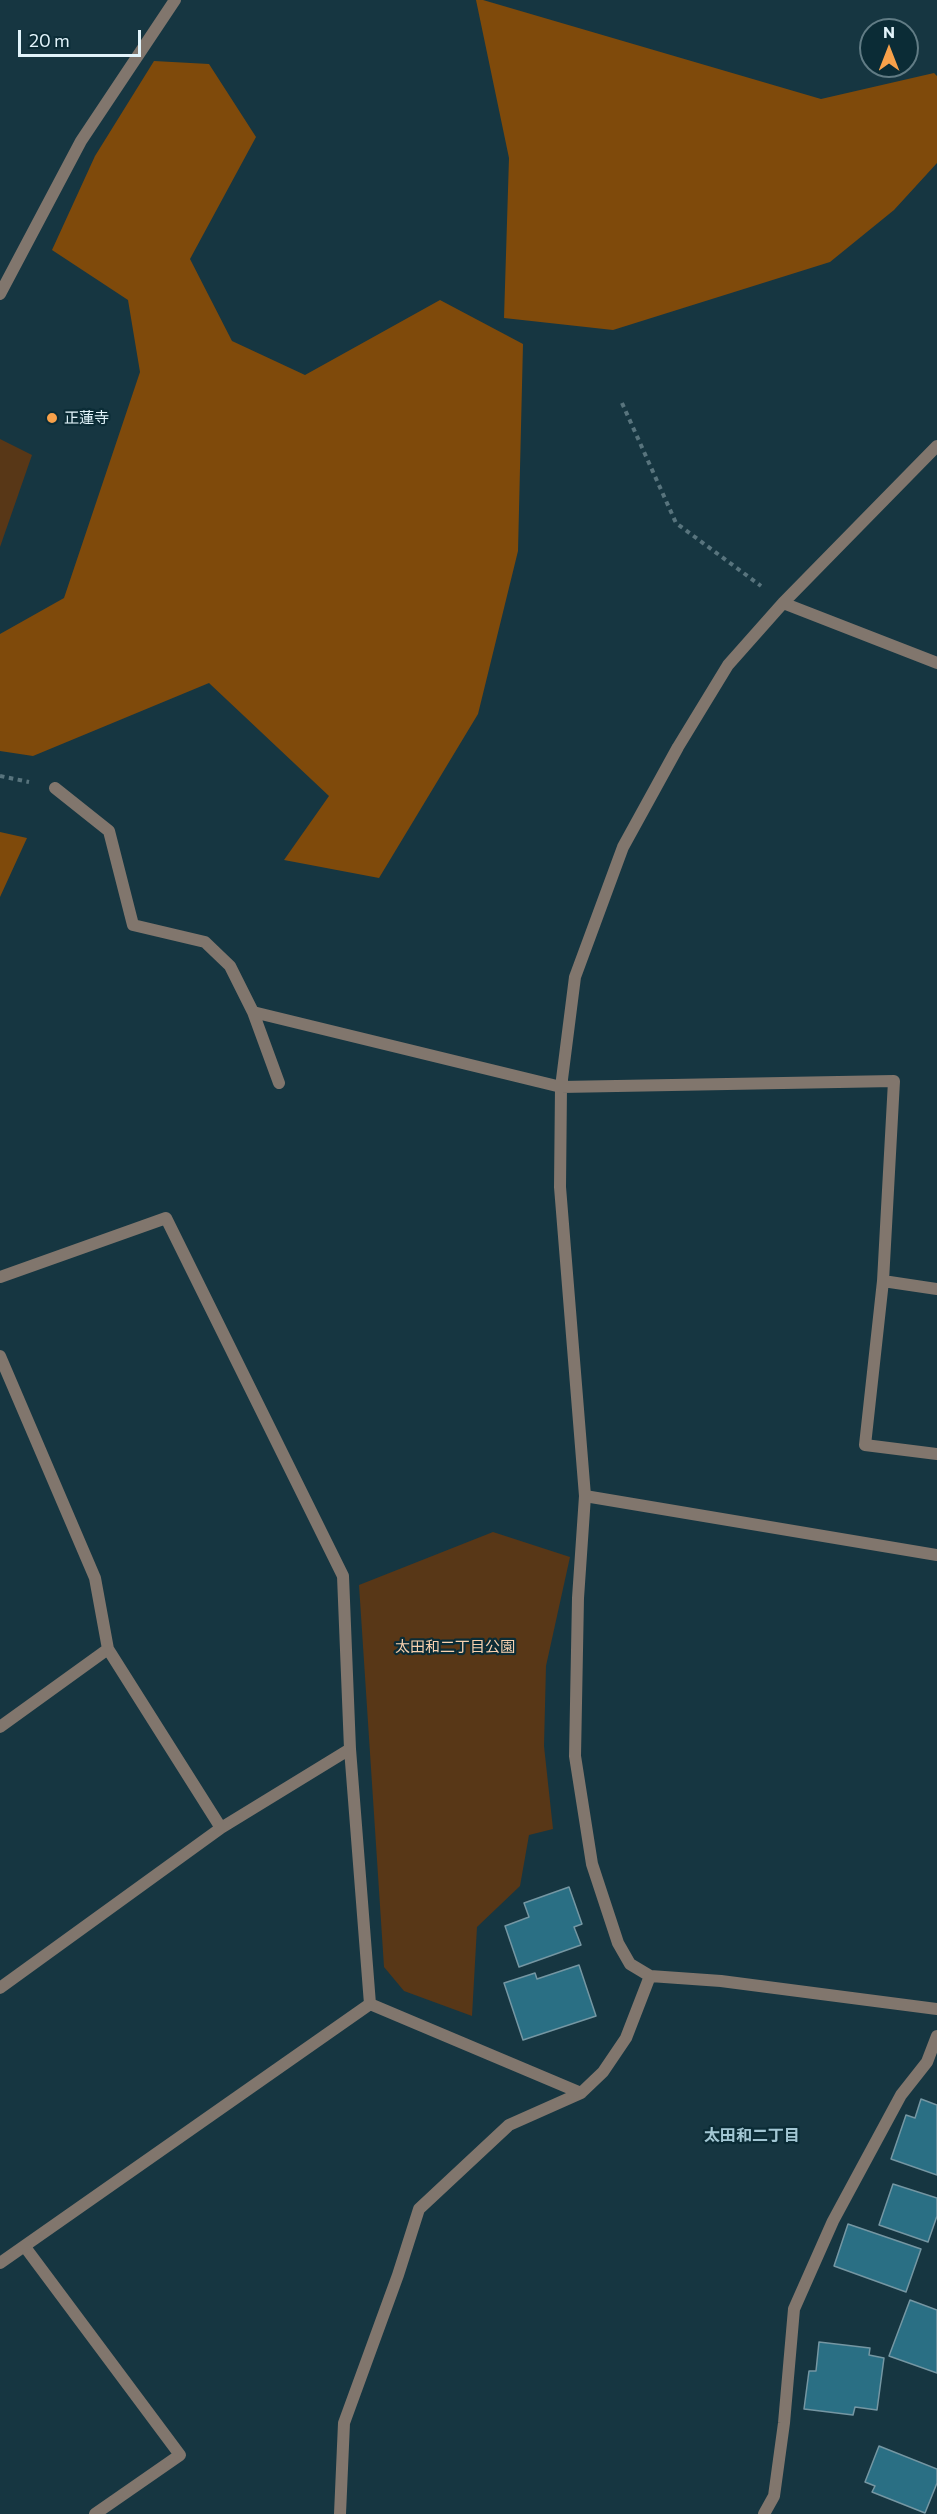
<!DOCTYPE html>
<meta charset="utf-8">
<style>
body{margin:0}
#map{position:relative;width:937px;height:2514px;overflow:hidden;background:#163641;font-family:Commissioner,sans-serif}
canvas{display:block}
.north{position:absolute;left:859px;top:18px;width:60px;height:60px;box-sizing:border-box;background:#0b2c36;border:2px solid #617c85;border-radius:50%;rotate:0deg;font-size:16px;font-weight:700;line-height:24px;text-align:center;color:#e2f4fb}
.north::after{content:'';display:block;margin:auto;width:21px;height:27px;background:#f8a14a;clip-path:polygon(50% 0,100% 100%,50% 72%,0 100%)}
.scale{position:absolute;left:18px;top:30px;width:123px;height:27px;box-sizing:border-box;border:3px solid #e2f4fb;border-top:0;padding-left:8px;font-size:18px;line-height:21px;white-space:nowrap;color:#e2f4fb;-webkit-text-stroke:4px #0b2c36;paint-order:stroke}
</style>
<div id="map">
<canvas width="937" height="2514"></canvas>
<div class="north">N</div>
<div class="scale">20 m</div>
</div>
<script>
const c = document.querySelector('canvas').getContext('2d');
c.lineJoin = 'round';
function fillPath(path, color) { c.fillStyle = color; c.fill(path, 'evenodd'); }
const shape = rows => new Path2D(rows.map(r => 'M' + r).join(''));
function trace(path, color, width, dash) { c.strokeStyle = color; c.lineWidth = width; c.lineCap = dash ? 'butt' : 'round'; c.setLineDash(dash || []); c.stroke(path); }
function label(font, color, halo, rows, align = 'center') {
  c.font = font + ' Commissioner,"Noto Sans JP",sans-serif'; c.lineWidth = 4.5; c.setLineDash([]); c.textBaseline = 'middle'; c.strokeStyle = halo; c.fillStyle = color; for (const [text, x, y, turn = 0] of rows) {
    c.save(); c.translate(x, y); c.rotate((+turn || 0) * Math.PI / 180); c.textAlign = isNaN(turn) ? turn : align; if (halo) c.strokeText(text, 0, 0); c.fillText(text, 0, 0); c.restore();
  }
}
const green = shape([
 [0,439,32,455,0,547],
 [493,1532,570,1557,546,1666,544,1746,553,1829,529,1835,520,1886,477,1927,472,2016,404,1991,384,1967,359,1585]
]);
const forest = shape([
 [476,0,483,0,821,99,934,73,937,76,937,163,894,210,830,262,613,330,504,318,509,158],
 [154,61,209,64,256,137,190,259,232,341,305,375,440,300,523,344,518,551,478,714,379,878,284,860,329,796,209,683,33,756,0,751,0,634,64,598,140,372,128,300,52,250,95,156],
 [0,832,27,838,0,897]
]);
const building = shape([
 [569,1887,582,1924,574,1927,581,1945,519,1967,505,1926,529,1917,524,1903,569,1887],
 [579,1965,596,2016,523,2040,504,1983,535,1973,537,1979,579,1965],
 [921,2099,937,2105,937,2175,891,2159,906,2115,915,2118,921,2099],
 [893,2184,937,2198,937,2216,928,2242,879,2225,893,2184],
 [848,2224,921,2249,906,2292,834,2266,848,2224],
 [910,2300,937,2310,937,2373,889,2356,910,2300],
 [819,2342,870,2348,869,2355,884,2358,877,2410,855,2407,853,2415,804,2409,809,2371,816,2371,819,2342],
 [879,2446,937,2469,937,2483,925,2513,872,2492,875,2486,865,2482,879,2446]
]);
const path = shape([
 [622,403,676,523,761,586],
 [0,776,29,782]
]);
const lane = shape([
 [585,1496,937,1555]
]);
const street = shape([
 [0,294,81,141,175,0],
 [783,603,937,663],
 [55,788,109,831,133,925,205,942,230,966,253,1012,561,1087,575,977,623,847,678,747,728,665,783,603,937,446],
 [253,1012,279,1083],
 [0,1277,166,1218,343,1576,350,1749,370,2004],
 [883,1281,865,1445,937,1454],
 [0,1356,95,1578,108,1649,0,1727],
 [108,1649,221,1828],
 [650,1976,630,1964,618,1943,592,1864,575,1756,578,1598,585,1496,560,1187,561,1087,894,1081,883,1281,937,1289],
 [0,1988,221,1828,350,1749],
 [370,2004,581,2093,603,2072,626,2038,650,1976,721,1981,937,2009],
 [25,2247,180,2455,95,2514],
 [0,2263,370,2004],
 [340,2514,344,2423,398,2275,419,2209,509,2125,581,2093],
 [764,2514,774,2496,784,2423,794,2309,833,2221,901,2095,927,2062,937,2036]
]);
const markers = [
 [52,418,6,"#f8a14a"]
];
const poiNames = [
 ["正蓮寺",64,418]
];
const parkNames = [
 ["太田和二丁目公園",455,1647]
];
const neighbourhoodNames = [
 ["太田和二丁目",752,2136]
];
fillPath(green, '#583717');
fillPath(forest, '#7f4a0b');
fillPath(building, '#2a6f84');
trace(building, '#7597a3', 1.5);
trace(path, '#58747d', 4, [4.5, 4.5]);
trace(lane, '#81766d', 12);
trace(street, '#81766d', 12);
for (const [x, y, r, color] of markers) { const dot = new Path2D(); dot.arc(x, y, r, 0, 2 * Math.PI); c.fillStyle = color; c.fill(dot); trace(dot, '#0b2c36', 2); }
label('15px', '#e2f4fb', '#0b2c36', poiNames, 'left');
label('15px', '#f9d2b0', '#0b2c36', parkNames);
label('bold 16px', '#a3c7d4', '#0b2c36', neighbourhoodNames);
</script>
